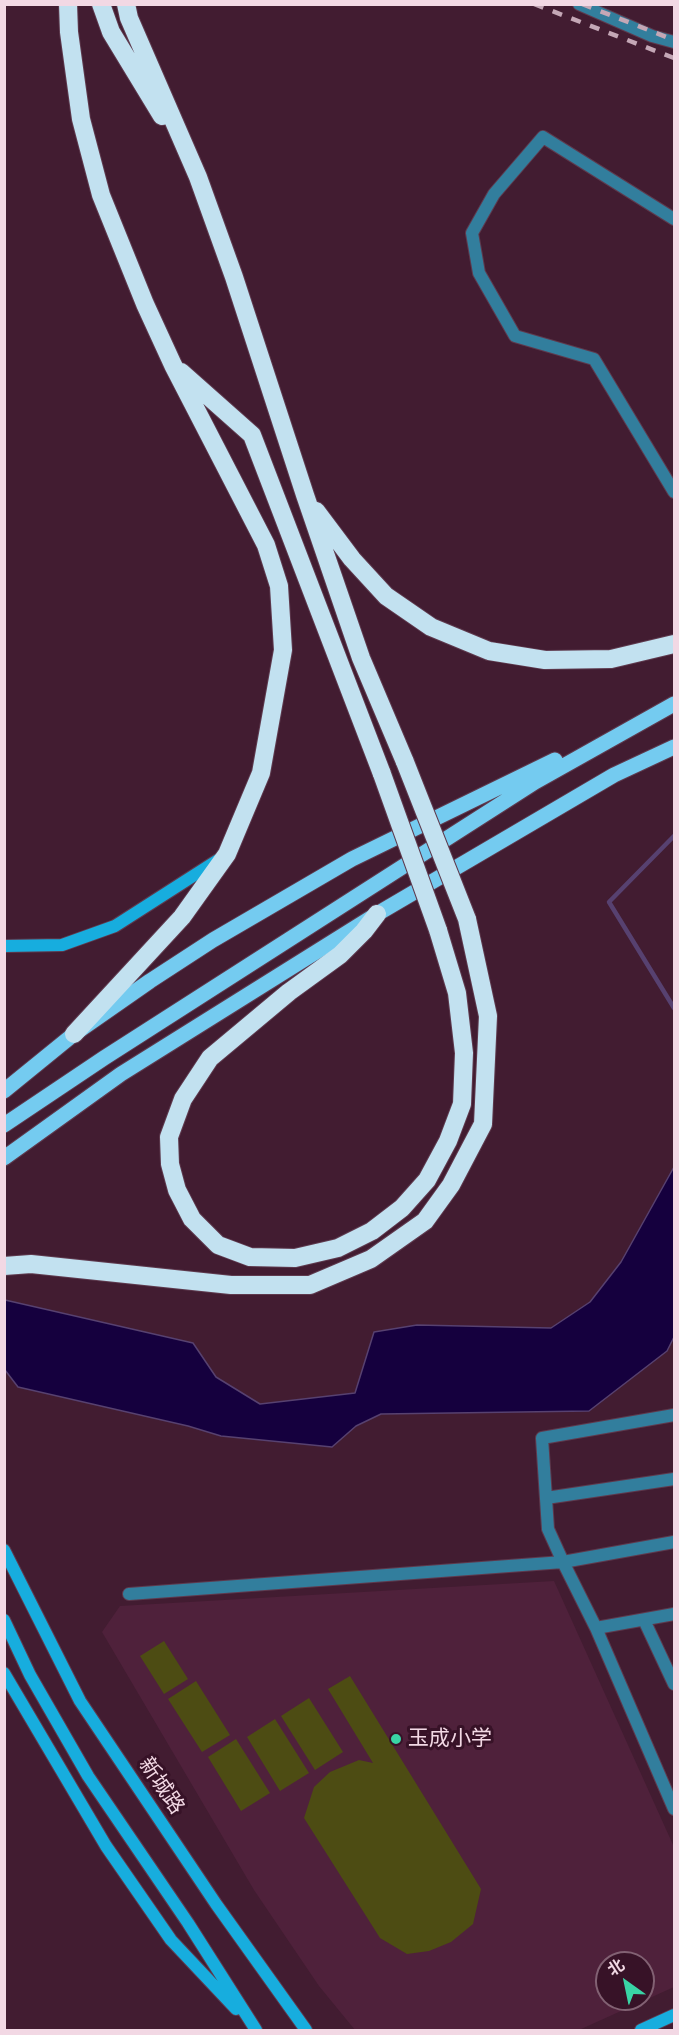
<!DOCTYPE html>
<meta charset="utf-8">
<style>
body{margin:0}
#map{position:relative;width:679px;height:2035px;overflow:hidden;background:#421c31;font-family:Bitter,"Noto Sans SC",serif}
canvas{display:block}
.frame{position:absolute;inset:0;border:6px solid #f2d8e4;pointer-events:none}
.north{position:absolute;left:595px;top:1951px;width:60px;height:60px;box-sizing:border-box;background:#371227;border:2px solid #826173;border-radius:50%;rotate:327deg;font-size:16px;font-weight:700;line-height:24px;text-align:center;color:#f2d8e4}
.north::after{content:'';display:block;margin:auto;width:21px;height:27px;background:#39d4a5;clip-path:polygon(50% 0,100% 100%,50% 72%,0 100%)}
</style>
<div id="map">
<canvas width="679" height="2035"></canvas>
<div class="frame"></div>
<div class="north">北</div>
</div>
<script>
const c = document.querySelector('canvas').getContext('2d');
c.lineJoin = 'round';
function fillPath(path, color) { c.fillStyle = color; c.fill(path, 'evenodd'); }
const shape = rows => new Path2D(rows.map(r => 'M' + r).join(''));
function trace(path, color, width, dash) { c.strokeStyle = color; c.lineWidth = width; c.lineCap = dash ? 'butt' : 'round'; c.setLineDash(dash || []); c.stroke(path); }
function label(font, color, halo, rows, align = 'center') {
  c.font = font + ' Bitter,"Noto Sans SC",serif'; c.lineWidth = 6; c.setLineDash([]); c.textBaseline = 'middle'; c.strokeStyle = halo; c.fillStyle = color; for (const [text, x, y, turn = 0] of rows) {
    c.save(); c.translate(x, y); c.rotate((+turn || 0) * Math.PI / 180); c.textAlign = isNaN(turn) ? turn : align; if (halo) c.strokeText(text, 0, 0); c.fillText(text, 0, 0); c.restore();
  }
}
const built = shape([
 [554,1581,674,1847,674,1987,579,2030,355,2030,319,1986,254,1890,102,1632,120,1606],
 [607,1963,643,1963,643,1999,607,1999]
]);
const green = shape([
 [164,1641,188,1679,164,1694,140,1656],
 [350,1676,481,1889,473,1924,451,1942,429,1951,407,1954,380,1938,304,1818,314,1787,330,1772,359,1760,373,1763,328,1689],
 [196,1681,230,1735,202,1752,168,1699],
 [309,1698,343,1752,315,1770,281,1716],
 [275,1719,309,1773,280,1791,247,1737],
 [236,1739,270,1793,241,1811,208,1757]
]);
const water = shape([
 [674,1167,674,1337,667,1351,589,1411,381,1414,356,1426,332,1447,221,1436,188,1426,18,1387,5,1370,5,1300,193,1343,216,1377,260,1404,355,1393,374,1332,417,1325,551,1328,590,1302,621,1262,674,1167]
]);
const stream = shape([
 [674,836,609,902,674,1008]
]);
const street = shape([
 [579,4,652,36,674,42],
 [674,219,543,137,494,194,472,233,479,273,515,336,594,359,674,492],
 [674,1415,542,1438,548,1529,563,1562,674,1542],
 [546,1498,674,1479],
 [129,1594,563,1562,596,1628,674,1809],
 [644,1620,674,1684],
 [596,1628,674,1614]
]);
const secondary = shape([
 [4,946,62,945,115,926,218,860],
 [4,1550,80,1701,216,1904,306,2030],
 [4,1620,30,1675,88,1776,188,1923,256,2030],
 [4,1673,106,1846,171,1940,236,2009],
 [641,2030,674,2015]
]);
const primary = shape([
 [4,1091,74,1034,150,981,213,940,352,859,555,760],
 [4,1125,104,1058,535,782,674,704],
 [4,1158,121,1074,377,914,614,775,674,747]
]);
const highway = shape([
 [68,4,69,32,81,119,101,195,145,304,173,365,266,545,279,586,283,650,261,773,227,854,182,917,74,1034],
 [101,4,111,32,162,116],
 [126,4,129,18,198,177,234,277,305,495,361,658,405,762],
 [181,372,252,435,382,774],
 [316,511,352,559,386,596,431,627,489,651,545,660,611,659,674,644],
 [377,914,364,931,340,955,289,992,210,1058,183,1099,169,1137,170,1164,177,1190,192,1219,218,1245,250,1257,295,1258,338,1248,372,1231,402,1208,427,1180,448,1141,462,1104,464,1053,457,993,438,930],
 [4,1266,31,1264,231,1285,310,1285,371,1259,425,1221,451,1185,483,1124,488,1016,467,919]
]);
const rail = shape([
 [534,4,674,58],
 [582,4,674,40]
]);
const highwayBridge = shape([
 [405,762,467,919],
 [382,774,438,930]
]);
const markers = [
 [396,1739,6,"#39d4a5"]
];
const poiNames = [
 ["玉成小学",408,1739]
];
const streetNames = [
 ["新城路",161,1786,56]
];
fillPath(built, '#4f213b');
fillPath(green, '#4d4c13');
fillPath(water, '#15003e');
trace(water, '#574170', 1.5);
trace(stream, '#574170', 4.5);
trace(street, '#5e3a4e', 14);
trace(secondary, '#5e3a4e', 14);
trace(primary, '#5e3a4e', 17);
trace(highway, '#5e3a4e', 20);
trace(street, '#327e9d', 12);
trace(secondary, '#17adde', 12);
trace(primary, '#74cbf0', 15);
trace(highway, '#c2e1f0', 18);
trace(rail, '#c4a7b6', 4.5, [10, 10]);
trace(highwayBridge, '#5e3a4e', 20, []);
trace(highwayBridge, '#c2e1f0', 18);
for (const [x, y, r, color] of markers) { const dot = new Path2D(); dot.arc(x, y, r, 0, 2 * Math.PI); c.fillStyle = color; c.fill(dot); trace(dot, '#371227', 2); }
label('21px', '#f2d8e4', '#371227', poiNames, 'left');
label('21px', '#f2d8e4', '#371227', streetNames);
</script>
